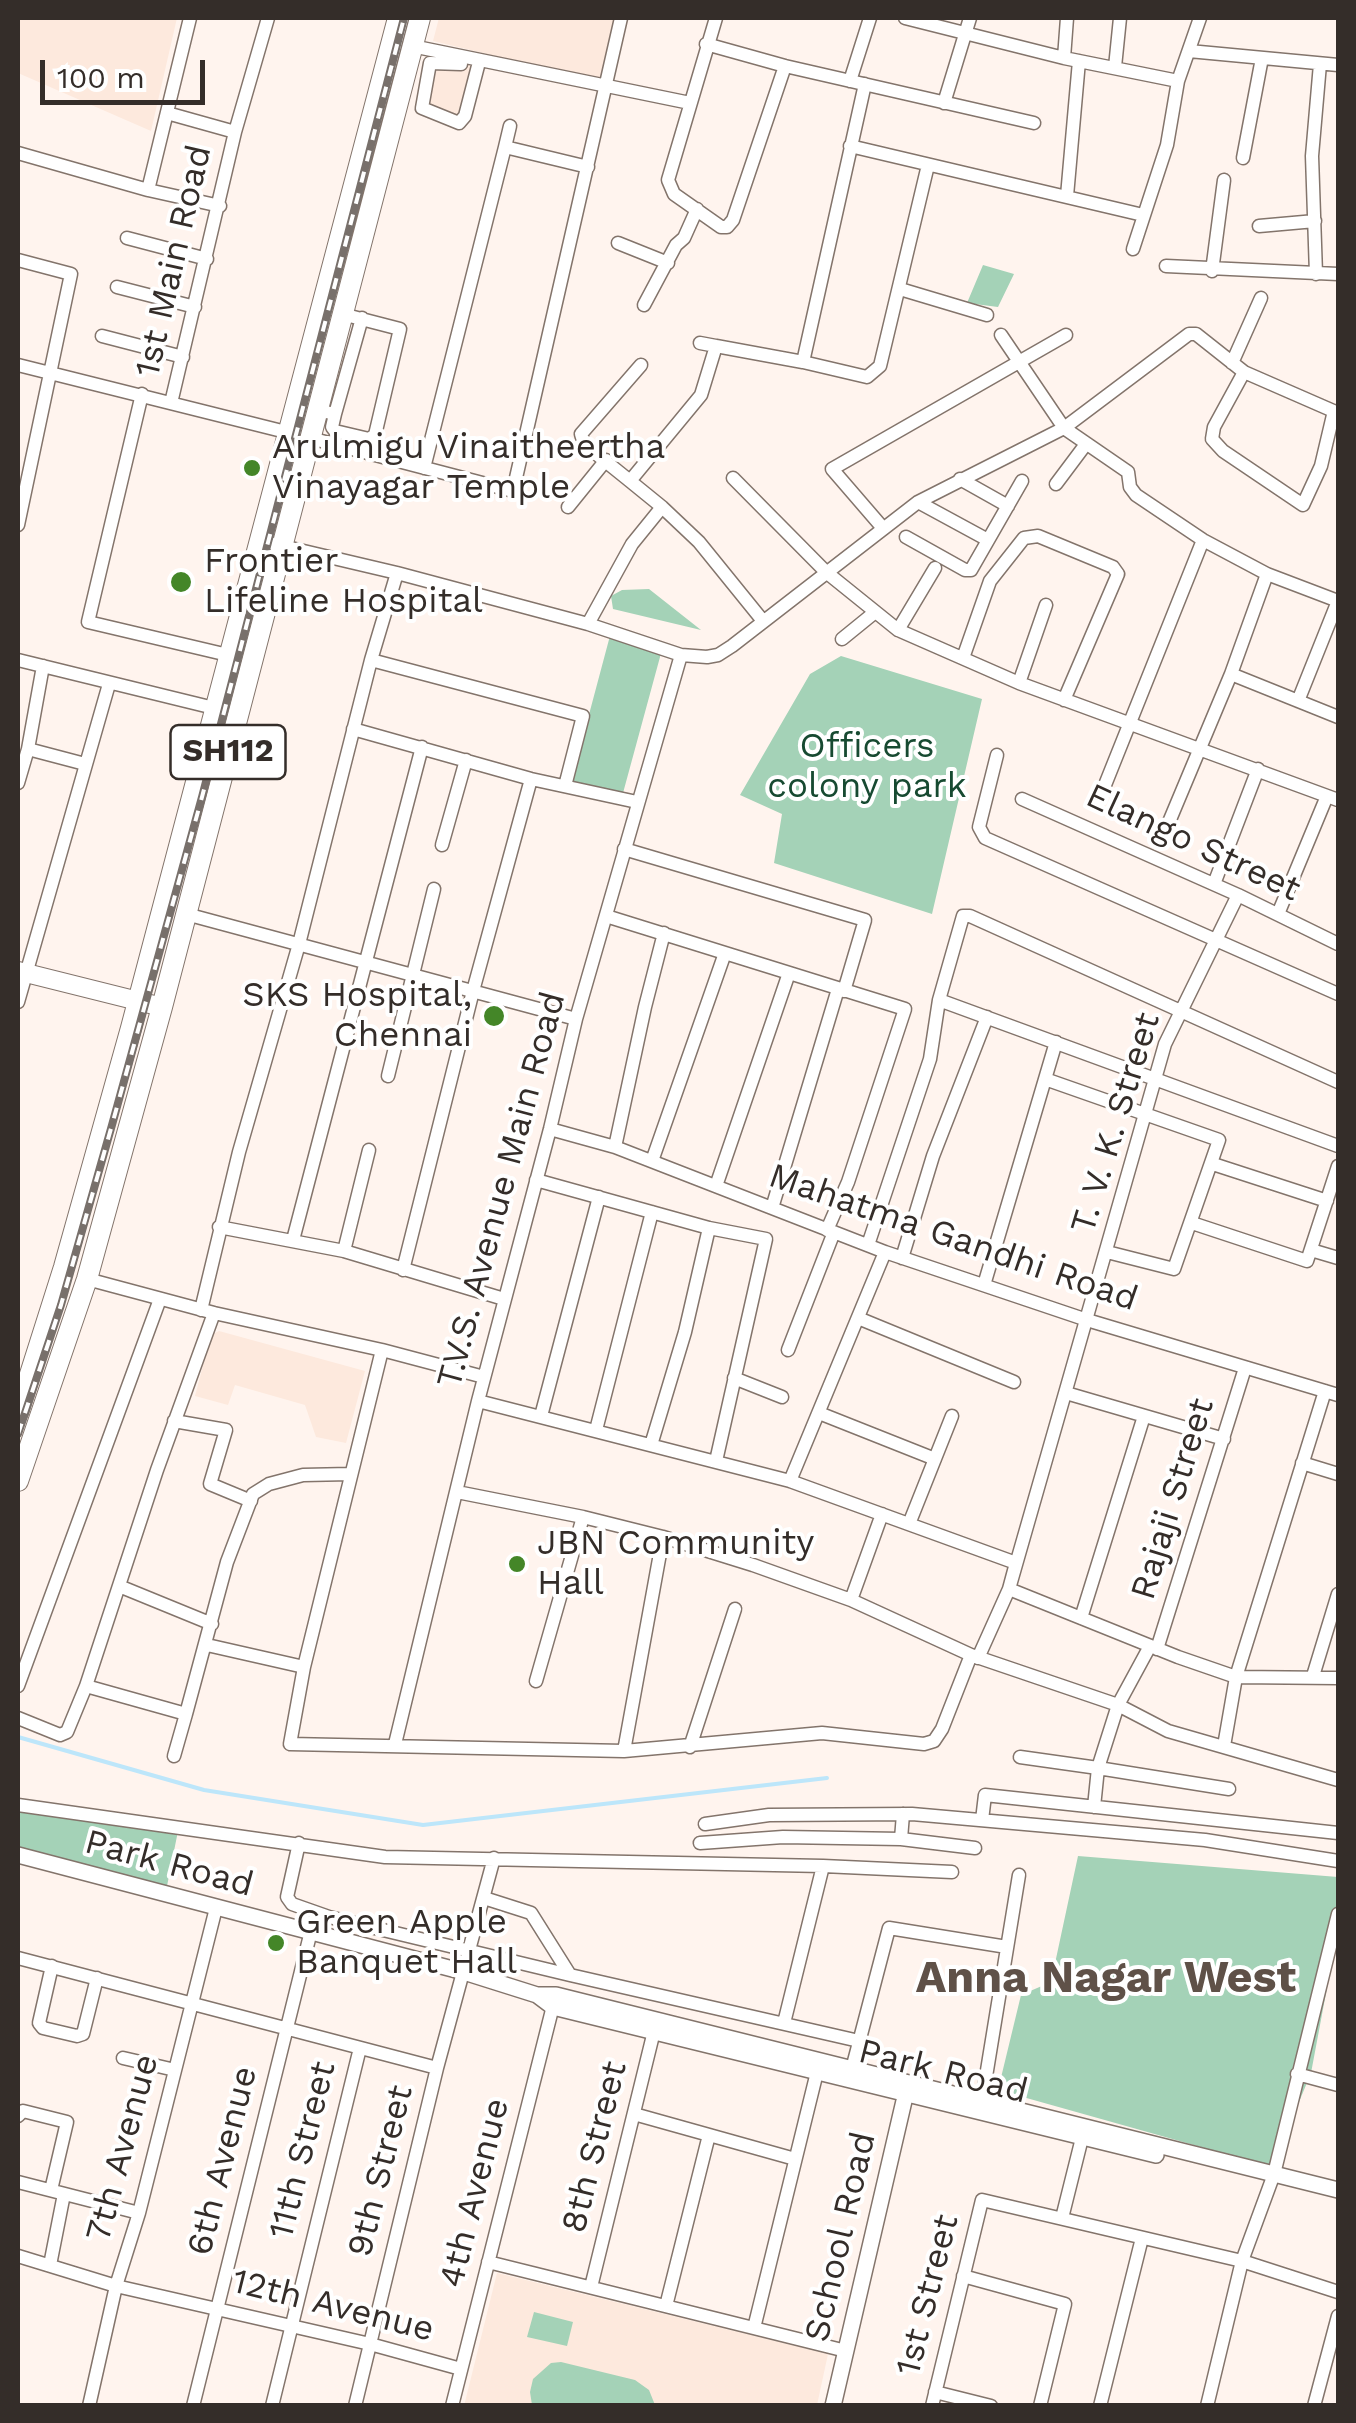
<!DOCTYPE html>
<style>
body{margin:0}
#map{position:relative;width:1356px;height:2423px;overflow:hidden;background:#fff4ee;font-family:"Work Sans",sans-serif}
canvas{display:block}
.frame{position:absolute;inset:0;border:20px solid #342d29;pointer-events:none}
.scale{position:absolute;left:40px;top:60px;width:165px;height:45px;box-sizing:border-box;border:5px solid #342d29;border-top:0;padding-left:12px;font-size:30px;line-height:35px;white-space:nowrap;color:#342d29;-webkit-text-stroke:8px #fff;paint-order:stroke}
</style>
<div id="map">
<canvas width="1356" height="2423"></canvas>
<div class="frame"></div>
<div class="scale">100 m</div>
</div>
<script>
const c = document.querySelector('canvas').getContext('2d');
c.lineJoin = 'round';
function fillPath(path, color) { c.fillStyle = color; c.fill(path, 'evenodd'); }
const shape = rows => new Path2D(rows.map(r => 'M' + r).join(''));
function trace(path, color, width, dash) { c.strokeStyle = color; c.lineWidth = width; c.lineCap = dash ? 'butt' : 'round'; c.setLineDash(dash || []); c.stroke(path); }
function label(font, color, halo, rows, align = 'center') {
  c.font = font + ' "Work Sans",sans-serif'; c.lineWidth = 8; c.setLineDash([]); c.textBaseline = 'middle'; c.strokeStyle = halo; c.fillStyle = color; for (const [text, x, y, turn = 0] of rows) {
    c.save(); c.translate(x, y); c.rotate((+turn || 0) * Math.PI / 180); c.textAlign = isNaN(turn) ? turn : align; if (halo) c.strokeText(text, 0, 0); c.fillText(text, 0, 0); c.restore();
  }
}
const built = shape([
 [18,18,177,18,151,131,18,73],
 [439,18,618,18,603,82,433,41],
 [434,62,479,62,459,123,422,108],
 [219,1331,365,1371,346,1443,316,1437,305,1405,235,1385,228,1405,195,1396,211,1335],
 [497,2273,828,2354,817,2405,464,2406]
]);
const green = shape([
 [983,265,1014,274,998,307,967,303],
 [649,589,701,630,613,609,611,596,622,590],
 [611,632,663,646,623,793,571,782],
 [841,656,982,699,932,914,774,863,782,814,740,795,810,674],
 [18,1810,178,1831,166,1891,18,1850],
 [1078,1856,1338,1877,1338,1929,1311,2073,1272,2167,998,2090,1021,1995,1051,1982],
 [534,2312,573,2322,567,2346,527,2337],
 [561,2362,635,2380,649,2390,655,2405,532,2405,530,2392,533,2379,551,2363]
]);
const stream = shape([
 [18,1737,204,1790,423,1825,827,1778]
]);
const minor = shape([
 [716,18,668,180,674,194,721,227,727,227,733,220,785,66],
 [905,18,1064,58,1178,81],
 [706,44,785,66,1034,123],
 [412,46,690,103],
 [1189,51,1338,65],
 [1064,58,1067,18],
 [461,64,430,63,422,108,459,123,465,116,479,62],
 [1115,67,1120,18],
 [850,81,870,18],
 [944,103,970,18],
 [167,113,235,132],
 [850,146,1143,215],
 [505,147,510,126],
 [18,153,148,190,220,206],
 [1243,158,1262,58],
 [148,190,190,18],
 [1067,196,1079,61],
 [1259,226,1315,221],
 [127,238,207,259],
 [618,243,668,263],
 [1133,249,1167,145,1178,81,1200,18],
 [18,260,71,274,18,525],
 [1166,266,1338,274],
 [1212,271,1224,180],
 [1316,274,1312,156,1320,64],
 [117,287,195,307],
 [900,289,987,315],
 [644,305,676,245,684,238,697,209],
 [1001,335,1064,428,1128,472,1130,487,1136,495,1203,540,1267,574,1338,601],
 [102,336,183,357],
 [700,343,716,346],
 [803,362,865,84],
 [1232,363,1261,298],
 [18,365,290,433],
 [1244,372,1214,427,1212,439,1223,451,1303,505,1321,466,1334,411],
 [142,394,88,622,228,655],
 [171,403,235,132,268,18],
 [317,410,335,414,332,427,335,431,369,439,375,435,400,329,342,314],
 [335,414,362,318],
 [310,438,513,491,621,18],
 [424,468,505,147,588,167],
 [733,478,826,572,898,630,1019,683,1338,800],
 [960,479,1008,506],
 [630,481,584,444,581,434,641,365],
 [1056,484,1086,444],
 [918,502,988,540],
 [568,507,606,460],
 [662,507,699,542,763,621],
 [882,527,832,469,1066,335],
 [906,537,965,570,971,570,1022,481],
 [261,541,397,573,588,624,681,655,707,657,718,655,732,646,918,502,1064,428,1189,334,1196,334,1244,372,1338,413],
 [1267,574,1231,674,1338,717],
 [588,624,632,544,662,507,630,481,701,395,716,346,803,362,867,377,880,366,928,165],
 [898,630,935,568],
 [842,639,874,613],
 [963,658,990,581,1024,538,1038,536,1113,567,1118,574,1064,700],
 [18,660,214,708],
 [371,660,583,716,565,786],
 [1019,683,1046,605],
 [1298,701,1338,601],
 [353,729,531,779,637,802],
 [28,749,85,764],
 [997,755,979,827,985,838,1338,994],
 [18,783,28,749,43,666],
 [1105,785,1203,540],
 [1022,799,1238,895,1338,944],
 [1164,834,1231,674],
 [442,845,466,760],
 [624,849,865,920,844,991],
 [1214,884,1258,769],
 [186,914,576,1019],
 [1278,914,1327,796],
 [606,916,905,1009,848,1182,827,1230],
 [939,1000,1338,1146],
 [18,1002,109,684],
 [388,1076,434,889],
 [1045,1079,1219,1140,1174,1269,1107,1252],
 [550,1129,615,1147,885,1252,1087,1320,1338,1395],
 [615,1147,645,1007,664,933],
 [652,1161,725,953],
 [1213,1164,1327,1201],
 [536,1180,709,1228,766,1239,716,1461],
 [716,1186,789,973],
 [772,1208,838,989],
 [1192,1223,1307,1261,1338,1166],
 [219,1227,344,1251,504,1299],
 [293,1240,422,747],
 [868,1245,930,1059,939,1000,963,916,970,916,1338,1082],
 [1311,1250,1338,1258],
 [344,1251,369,1150],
 [902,1258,933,1156,987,1017],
 [403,1270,473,991,531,779],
 [87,1279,214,1313,382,1350,484,1377],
 [984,1285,1056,1042],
 [201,1310,239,1152,299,944,371,660,397,573],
 [214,1313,157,1470,86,1686,186,1714,227,1562,253,1494,269,1484,303,1475,350,1474],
 [858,1318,1014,1382],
 [382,1350,304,1667,290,1744,624,1751,822,1733,924,1744,934,1741,942,1729,971,1655],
 [788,1350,834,1232],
 [734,1378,782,1397],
 [1066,1393,1224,1439],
 [478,1401,790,1481,1016,1563,1009,1589,978,1658],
 [819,1413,935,1459],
 [541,1416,599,1197],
 [174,1421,226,1430,210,1484,251,1501],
 [596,1430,652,1212],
 [651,1445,685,1332,709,1228],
 [1302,1463,1338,1474],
 [790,1481,885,1252],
 [457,1492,583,1517,663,1537,753,1565,851,1600,971,1655,1118,1705,1168,1731,1338,1780],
 [909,1524,952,1416],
 [119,1586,212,1624],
 [1009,1589,1165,1044,1238,895],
 [1009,1589,1178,1657,1236,1677,1338,1678],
 [851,1600,882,1514],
 [1081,1618,1144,1416],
 [207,1645,304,1667],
 [1157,1649,1245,1368],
 [1313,1676,1338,1594],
 [536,1681,583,1517],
 [18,1686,160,1299],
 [18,1718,60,1735,67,1732,86,1686],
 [395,1744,478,1401,550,1129,576,1019,681,655],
 [1224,1746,1236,1677,1325,1391],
 [690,1747,735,1609],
 [624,1751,663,1537],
 [174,1756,186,1714],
 [1020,1757,1098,1768,1118,1705,1150,1646],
 [18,1805,385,1857,823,1866,952,1872],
 [1094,1807,1098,1768,1229,1789],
 [982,1820,985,1795,1338,1833],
 [705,1824,769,1815,912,1814,1205,1840,1338,1861],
 [901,1839,975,1848],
 [299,1843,287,1897,292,1904,329,1917,570,1975,859,2041],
 [700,1843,783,1837,901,1839,903,1814],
 [484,1898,531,1913,570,1975],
 [18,1958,437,2068],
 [52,1966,39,2023,43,2028,77,2036,83,2034,97,1978],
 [784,2023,823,1866],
 [123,2058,175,2070],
 [852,2069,889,1928,1007,1947],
 [1297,2074,1338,2085],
 [982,2101,1019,1875],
 [634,2114,795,2159],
 [18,2116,23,2111,67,2122,51,2190],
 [18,2182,139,2213],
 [1062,2218,1082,2138],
 [18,2256,116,2286,370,2344,461,2369],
 [488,2262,846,2351],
 [50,2265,64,2194],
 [963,2276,1065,2304,1040,2406],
 [591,2287,656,2023],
 [666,2306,709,2135],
 [754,2328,819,2064],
 [935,2392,991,2406],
 [89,2406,116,2286,139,2213,216,1908],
 [193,2406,311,1931],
 [272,2406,360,2048],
 [355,2406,437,2068,494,1858],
 [452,2406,555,1998],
 [932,2406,982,2200,1242,2261,1338,2292],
 [1100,2406,1142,2238],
 [1207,2406,1242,2261,1274,2174,1338,1914],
 [1314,2406,1338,2316]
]);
const tertiary = shape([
 [18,1855,464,1972,537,1995,556,1995,1338,2190],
 [537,1995,553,2007,1156,2155],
 [833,2406,907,2088]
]);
const secondary = shape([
 [18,971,162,1007]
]);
const primary = shape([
 [18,1412,64,1267,131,1028,398,18],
 [18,1481,87,1279,162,1007,420,18]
]);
const rail = shape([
 [18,1434,61,1305,112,1125,202,797,404,18]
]);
const markers = [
 [252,468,10,"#448628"],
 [181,582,12,"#448628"],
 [494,1016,12,"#448628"],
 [517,1564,10,"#448628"],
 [276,1943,10,"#448628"]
];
const shields = [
 [228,752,115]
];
const shieldNames = [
 ["SH112",228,752]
];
const streetNames = [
 ["1st Main Road",174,261,-77],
 ["Elango Street",1193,843,25],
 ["T. V. K. Street",1116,1123,-73],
 ["T.V.S. Avenue Main Road",502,1190,-75],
 ["Mahatma Gandhi Road",953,1238,19],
 ["Rajaji Street",1173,1499,-73],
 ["Park Road",169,1864,15],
 ["Park Road",943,2072,14],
 ["8th Street",595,2147,-76],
 ["7th Avenue",123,2148,-75],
 ["11th Street",303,2150,-76],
 ["6th Avenue",223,2161,-76],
 ["9th Street",381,2171,-76],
 ["4th Avenue",475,2193,-76],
 ["School Road",841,2237,-77],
 ["1st Street",928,2295,-76],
 ["12th Avenue",333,2306,14]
];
const poiNames = [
 ["Arulmigu Vinaitheertha",272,448],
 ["Vinayagar Temple",272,488],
 ["Frontier",204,562],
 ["Lifeline Hospital",204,602],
 ["SKS Hospital,",472,996,"right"],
 ["Chennai",472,1036,"right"],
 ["JBN Community",537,1544],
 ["Hall",537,1584],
 ["Green Apple",296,1923],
 ["Banquet Hall",296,1963]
];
const parkNames = [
 ["Officers",867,747],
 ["colony park",867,787]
];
const districtNames = [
 ["Anna Nagar West",1106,1979]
];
fillPath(built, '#fde9dd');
fillPath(green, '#a4d2b7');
trace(stream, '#bde6fa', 4);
trace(minor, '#83746b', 15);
trace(tertiary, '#83746b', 18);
trace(secondary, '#83746b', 20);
trace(primary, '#83746b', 22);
trace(minor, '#fff', 12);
trace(tertiary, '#fff', 15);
trace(secondary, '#fff', 18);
trace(primary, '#fff', 20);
trace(rail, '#78706b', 8);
trace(rail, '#fff', 4, [11]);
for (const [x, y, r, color] of markers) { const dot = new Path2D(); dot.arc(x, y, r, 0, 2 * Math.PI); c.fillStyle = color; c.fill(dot); trace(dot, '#fff', 4); }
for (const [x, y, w] of shields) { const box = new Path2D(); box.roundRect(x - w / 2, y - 27, w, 54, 8); c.fillStyle = '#fff'; c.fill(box); trace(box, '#342d29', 2.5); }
label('bold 32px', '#342d29', null, shieldNames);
label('35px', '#342d29', '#fff', streetNames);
label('35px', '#342d29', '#fff', poiNames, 'left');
label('35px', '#174a31', '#fff', parkNames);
label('bold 45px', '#5f5148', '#fff', districtNames);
</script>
